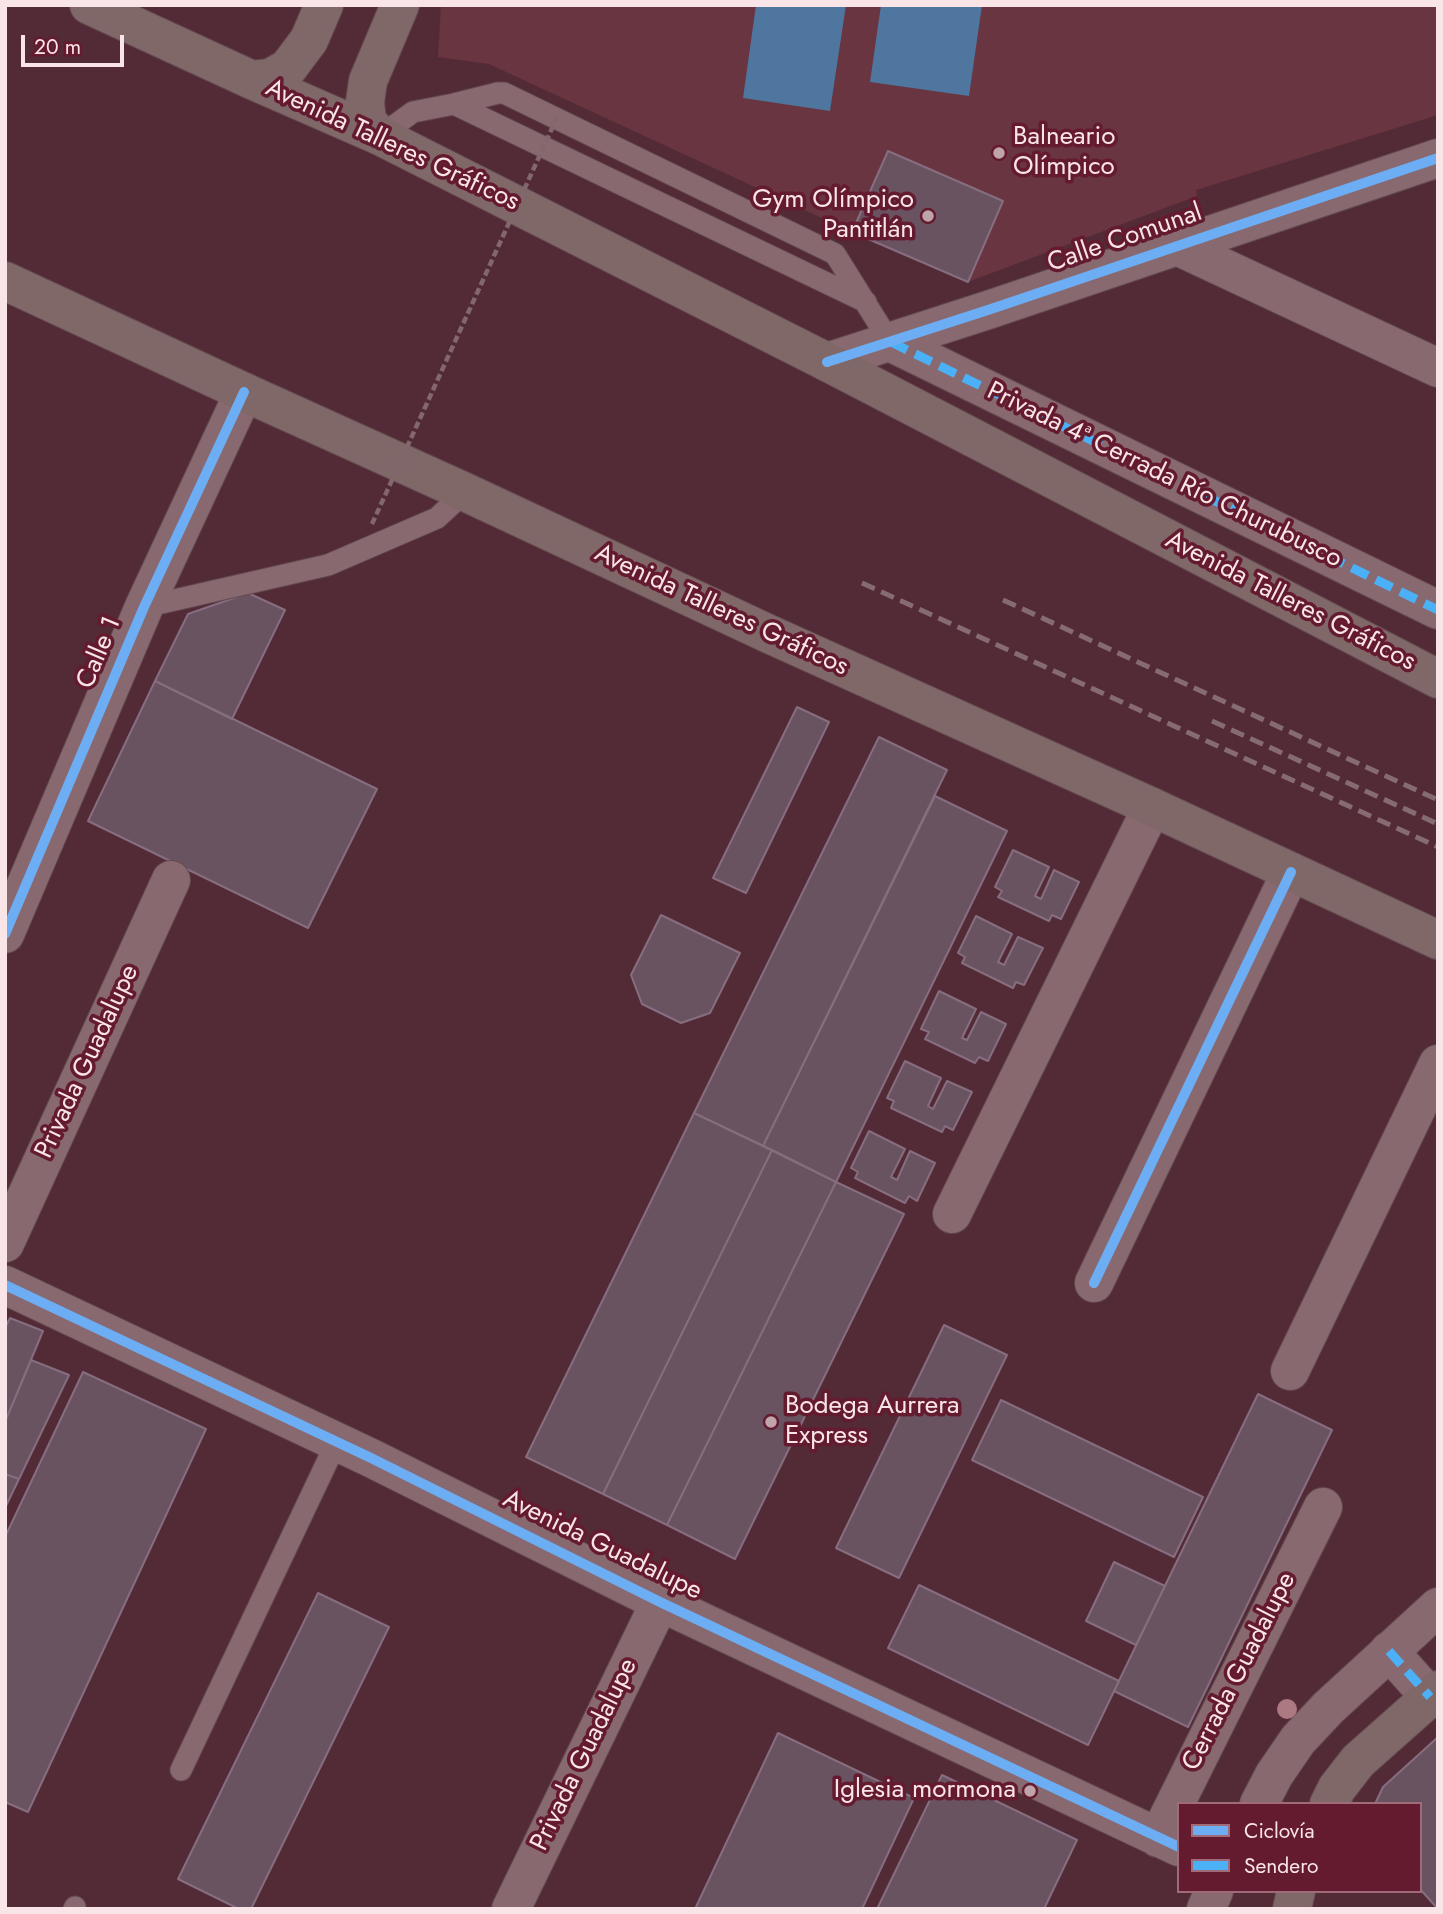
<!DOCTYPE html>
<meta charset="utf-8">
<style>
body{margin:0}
#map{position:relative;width:1443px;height:1914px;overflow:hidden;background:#532b36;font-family:Jost,sans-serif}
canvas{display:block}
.frame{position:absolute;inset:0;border:7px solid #f9e5e8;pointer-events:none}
.legend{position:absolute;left:1177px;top:1802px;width:245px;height:91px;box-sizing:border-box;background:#641a2f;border:2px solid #a06b79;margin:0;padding:9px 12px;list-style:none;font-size:21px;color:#f9e5e8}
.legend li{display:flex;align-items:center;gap:14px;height:35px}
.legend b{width:35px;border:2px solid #a06b79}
.scale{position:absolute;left:21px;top:35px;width:103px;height:32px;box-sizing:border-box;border:4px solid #f9e5e8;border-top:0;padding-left:9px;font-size:21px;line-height:24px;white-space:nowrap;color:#f9e5e8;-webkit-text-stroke:5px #641a2f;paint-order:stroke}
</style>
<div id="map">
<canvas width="1443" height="1914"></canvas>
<div class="frame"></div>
<ul class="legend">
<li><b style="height:9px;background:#6dadf4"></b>Ciclovía</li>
<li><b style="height:9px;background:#4cb0f7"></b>Sendero</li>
</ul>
<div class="scale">20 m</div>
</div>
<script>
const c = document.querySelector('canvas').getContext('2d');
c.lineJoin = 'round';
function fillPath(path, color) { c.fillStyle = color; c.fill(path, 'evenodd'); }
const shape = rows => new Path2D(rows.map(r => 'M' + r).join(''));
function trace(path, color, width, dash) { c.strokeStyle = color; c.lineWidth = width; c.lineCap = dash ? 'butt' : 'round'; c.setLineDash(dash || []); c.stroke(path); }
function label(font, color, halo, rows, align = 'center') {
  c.font = font + ' Jost,sans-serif'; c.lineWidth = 7; c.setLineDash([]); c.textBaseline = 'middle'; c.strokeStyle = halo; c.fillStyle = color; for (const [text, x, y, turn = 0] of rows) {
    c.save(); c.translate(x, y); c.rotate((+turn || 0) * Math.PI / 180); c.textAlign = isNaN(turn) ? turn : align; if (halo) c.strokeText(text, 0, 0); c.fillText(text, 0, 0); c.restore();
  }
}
const green = shape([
 [441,5,1438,5,1438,115,1196,190,1197,196,968,282,852,232,489,64,438,57]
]);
const water = shape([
 [756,5,846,5,830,111,743,98],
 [881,5,982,5,969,96,870,82]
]);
const building = shape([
 [888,151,1003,201,968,282,852,232,888,151],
 [248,593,285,610,232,719,155,681,188,614,248,593],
 [155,681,377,789,308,928,88,821,155,681],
 [797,707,829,722,746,893,713,878,797,707],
 [879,737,947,770,763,1146,694,1113,879,737],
 [935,796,1007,831,836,1182,763,1146,935,796],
 [1013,850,1049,867,1035,896,1041,899,1054,870,1079,882,1061,919,1052,915,1049,921,998,897,1002,891,995,887,1013,850],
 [661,915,740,953,710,1013,681,1023,642,1004,631,975,661,915],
 [976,916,1012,934,998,962,1004,965,1018,937,1043,948,1024,985,1016,982,1013,988,962,963,965,957,958,953,976,916],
 [939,991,976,1009,962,1038,967,1040,981,1012,1006,1024,988,1061,979,1057,975,1063,925,1039,929,1032,921,1029,939,991],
 [905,1061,941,1078,928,1106,933,1109,947,1081,972,1092,953,1130,945,1126,942,1132,891,1108,894,1101,887,1098,905,1061],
 [694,1113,772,1150,603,1494,526,1457,694,1113],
 [869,1131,905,1149,891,1177,897,1180,910,1151,935,1163,917,1201,909,1196,905,1203,855,1178,858,1172,851,1168,869,1131],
 [772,1150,836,1182,667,1525,603,1494,772,1150],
 [836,1182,904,1214,735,1559,667,1525,836,1182],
 [10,1318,43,1331,5,1422,5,1328,10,1318],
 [944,1325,1007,1355,899,1578,836,1548,944,1325],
 [31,1360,69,1375,19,1479,5,1474,5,1422,31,1360],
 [83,1372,206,1429,28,1812,5,1802,5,1537,83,1372],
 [1258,1394,1332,1430,1188,1727,1114,1691,1258,1394],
 [1001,1400,1203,1497,1174,1557,972,1460,1001,1400],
 [5,1474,19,1479,5,1508,5,1474],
 [1114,1562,1165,1586,1136,1645,1086,1621,1114,1562],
 [919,1585,1119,1681,1088,1745,888,1648,919,1585],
 [318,1593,389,1627,251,1909,239,1909,178,1879,318,1593],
 [778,1733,914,1798,862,1909,695,1909,778,1733],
 [1438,1737,1438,1909,1420,1889,1420,1804,1375,1804,1383,1787,1438,1737],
 [942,1775,1077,1840,1044,1909,877,1909,942,1775]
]);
const lane = shape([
 [454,104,866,302],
 [380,136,413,112,454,104,498,93,504,93,835,254,890,342],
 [144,607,328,565,437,518,465,492],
 [181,1770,337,1441],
 [74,1909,75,1907]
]);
const street = shape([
 [1177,246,1438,368],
 [890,342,1438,610],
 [827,362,991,309,1438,158],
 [5,934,144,607,244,392],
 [952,1214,1152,807],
 [5,1243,171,880],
 [1094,1283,1291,872],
 [5,1285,371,1458,660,1602,1179,1847],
 [1290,1371,1438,1064],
 [1389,1651,1430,1697],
 [1158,1838,1323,1507],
 [511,1909,660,1602]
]);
const secondary = shape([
 [1259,1804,1274,1775,1298,1740,1328,1708,1438,1607],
 [1206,1909,1214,1891]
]);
const primary = shape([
 [89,5,252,80,380,136,827,362,1438,679],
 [252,80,270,78,288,68,309,40,324,5],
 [380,136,367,121,365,102,368,81,400,5],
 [5,281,244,392,465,492,769,634,1152,807,1438,940],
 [1329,1804,1337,1788,1358,1761,1438,1690],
 [1292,1909,1296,1891]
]);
const rail = shape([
 [862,583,1438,847],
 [1003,600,1438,800],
 [1212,721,1438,824]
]);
const pathBridge = shape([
 [372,524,559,113]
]);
const quiet = shape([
 [891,342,1438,610],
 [1389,1651,1430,1697]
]);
const cycleway = shape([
 [827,362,991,309,1438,158],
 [5,934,144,607,244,392],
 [1094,1283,1291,872],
 [5,1285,371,1458,660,1602,1179,1847]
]);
const trees = [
 [1287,1709]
];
const markers = [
 [999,153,7,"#bfa4aa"],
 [928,216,7,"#bfa4aa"],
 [771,1422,7,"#bfa4aa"],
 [1030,1791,7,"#bfa4aa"]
];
const poiNames = [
 ["Balneario",1013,138],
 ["Olímpico",1013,168],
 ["Gym Olímpico",914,201,"right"],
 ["Pantitlán",914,231,"right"],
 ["Bodega Aurrera",785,1407],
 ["Express",785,1437],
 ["Iglesia mormona",1016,1791,"right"]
];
const streetNames = [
 ["Avenida Talleres Gráficos",392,146,25],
 ["Calle Comunal",1125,239,-19],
 ["Privada 4ª Cerrada Río Churubusco",1164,476,26],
 ["Avenida Talleres Gráficos",1290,602,27],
 ["Avenida Talleres Gráficos",721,611,25],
 ["Calle 1",100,653,-67],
 ["Privada Guadalupe",88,1062,-65],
 ["Avenida Guadalupe",602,1546,26],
 ["Cerrada Guadalupe",1240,1672,-63],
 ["Privada Guadalupe",585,1755,-64]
];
fillPath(green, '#693540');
fillPath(water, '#4f769f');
fillPath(building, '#6a5361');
trace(building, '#866d7f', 2);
trace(lane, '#634950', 23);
trace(street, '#634950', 40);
trace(secondary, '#634950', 40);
trace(primary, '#634950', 40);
trace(lane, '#886970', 21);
trace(street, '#886970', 38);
trace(secondary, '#886970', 38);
trace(primary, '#806768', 38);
trace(rail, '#876b72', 5, [14, 7]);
trace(pathBridge, '#83676e', 4.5, [7, 3.5]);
trace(quiet, '#4cb0f7', 9, [18, 9]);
trace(cycleway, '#6dadf4', 10);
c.fillStyle = '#ac7983';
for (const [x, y] of trees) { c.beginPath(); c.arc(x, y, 10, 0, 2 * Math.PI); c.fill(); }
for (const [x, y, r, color] of markers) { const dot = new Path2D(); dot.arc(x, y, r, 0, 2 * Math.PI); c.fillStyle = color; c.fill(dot); trace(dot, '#641a2f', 2.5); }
label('26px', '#f9e5e8', '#641a2f', poiNames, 'left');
label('26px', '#f9e5e8', '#641a2f', streetNames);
</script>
